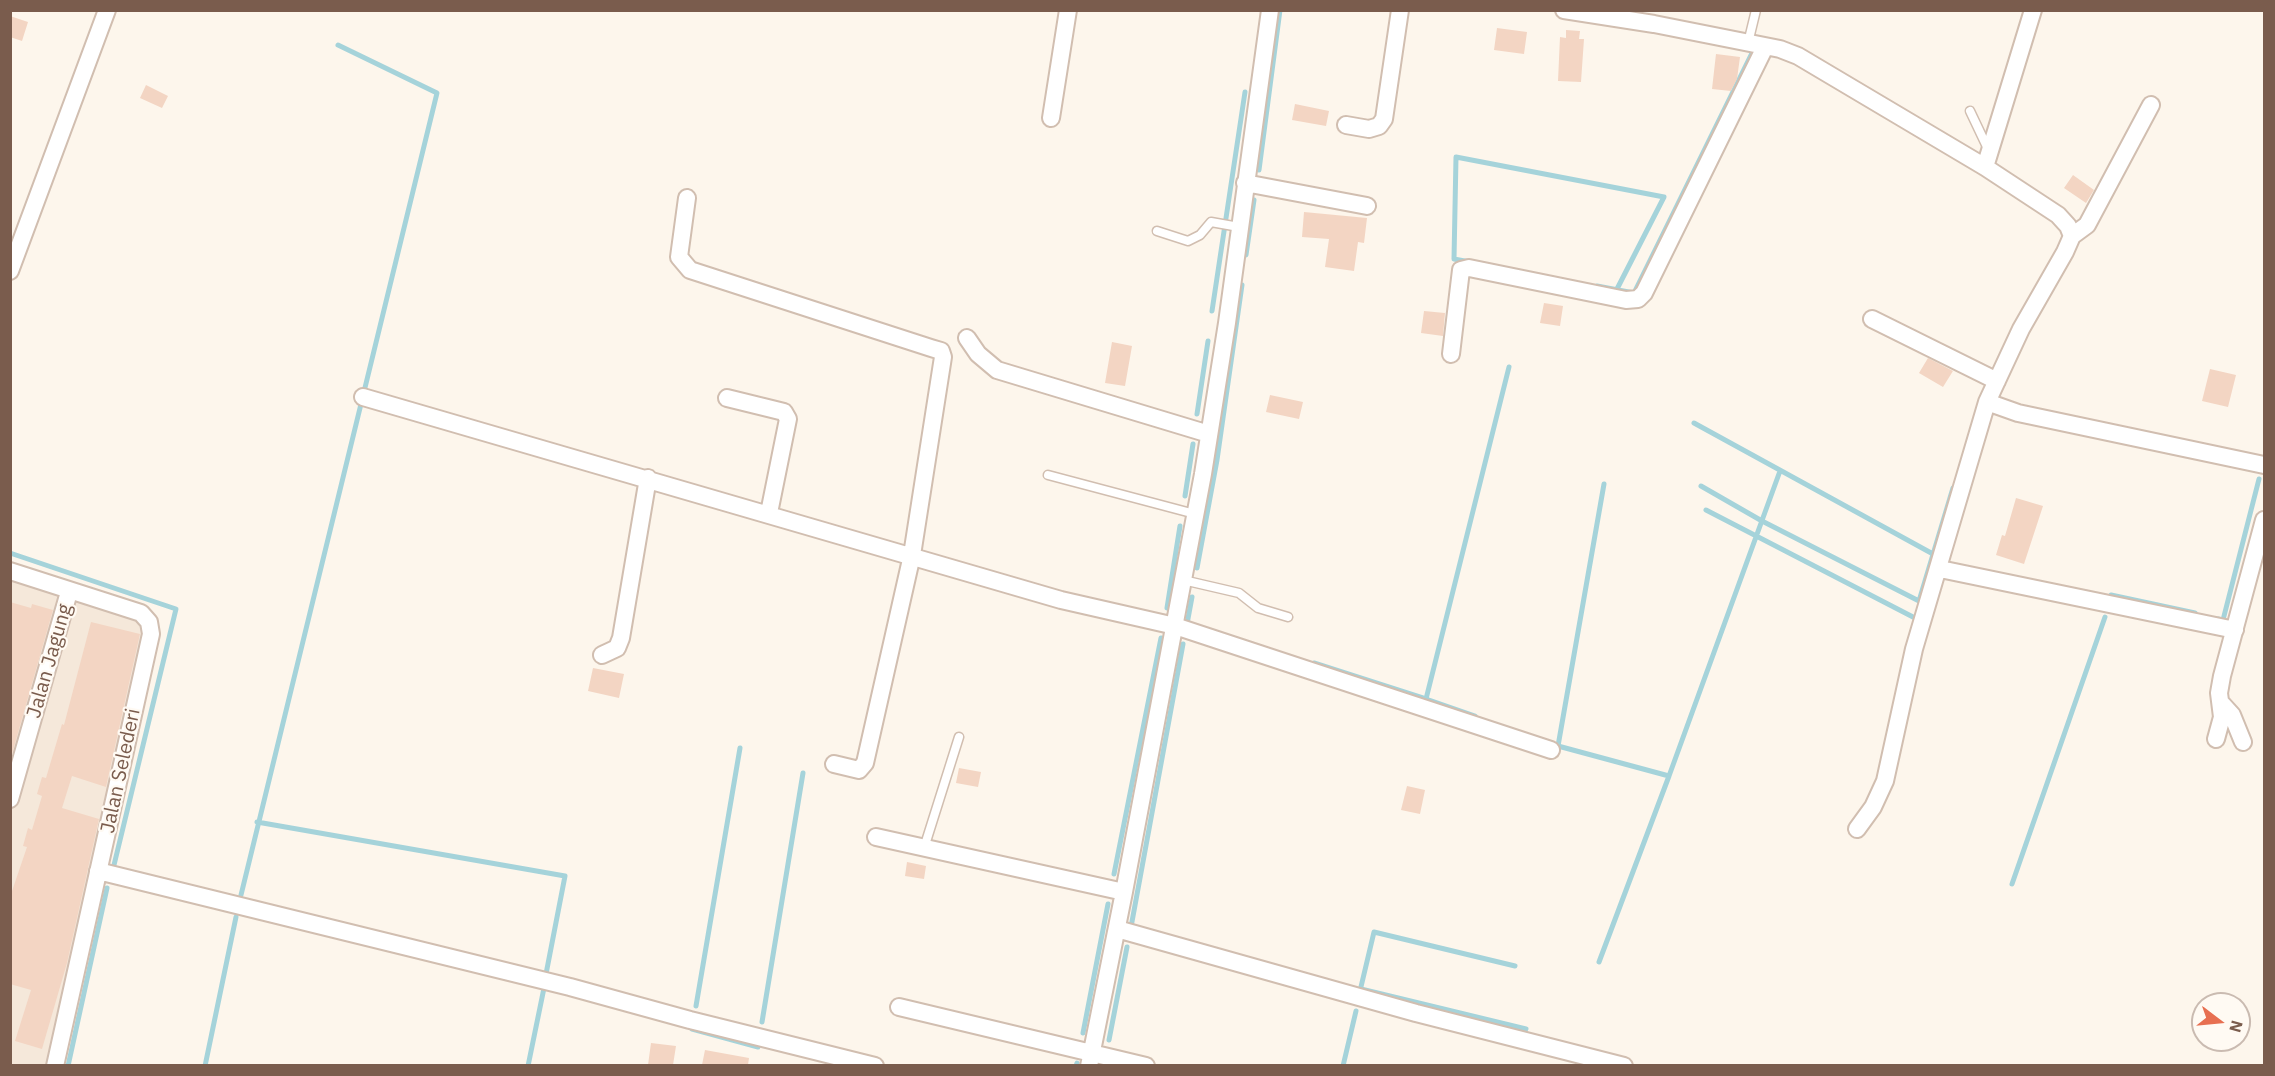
<!DOCTYPE html>
<style>
body{margin:0}
#map{position:relative;width:2275px;height:1076px;overflow:hidden;background:#fdf6ec;font-family:"IBM Plex Sans",sans-serif}
canvas{display:block}
.frame{position:absolute;inset:0;border:12px solid #7a5c4d;pointer-events:none}
.north{position:absolute;left:2191px;top:992px;width:60px;height:60px;box-sizing:border-box;background:#fffaf3;border:2px solid #cabbb1;border-radius:50%;rotate:106deg;font-size:16px;font-weight:700;line-height:24px;text-align:center;color:#7a5c4d}
.north::after{content:'';display:block;margin:auto;width:21px;height:27px;background:#e76f51;clip-path:polygon(50% 0,100% 100%,50% 72%,0 100%)}
</style>
<div id="map">
<canvas width="2275" height="1076"></canvas>
<div class="frame"></div>
<div class="north">N</div>
</div>
<script>
const c = document.querySelector('canvas').getContext('2d');
c.lineJoin = 'round';
function fillPath(path, color) { c.fillStyle = color; c.fill(path, 'evenodd'); }
const shape = rows => new Path2D(rows.map(r => 'M' + r).join(''));
function trace(path, color, width, dash) { c.strokeStyle = color; c.lineWidth = width; c.lineCap = dash ? 'butt' : 'round'; c.setLineDash(dash || []); c.stroke(path); }
function label(font, color, halo, rows, align = 'center') {
  c.font = font + ' "IBM Plex Sans",sans-serif'; c.lineWidth = 4.5; c.setLineDash([]); c.textBaseline = 'middle'; c.strokeStyle = halo; c.fillStyle = color; for (const [text, x, y, turn = 0] of rows) {
    c.save(); c.translate(x, y); c.rotate((+turn || 0) * Math.PI / 180); c.textAlign = isNaN(turn) ? turn : align; if (halo) c.strokeText(text, 0, 0); c.fillText(text, 0, 0); c.restore();
  }
}
const residential = shape([
 [11,578,159,628,60,1065,11,1066]
]);
const stream = shape([
 [1259,170,1280,10],
 [1246,255,1254,200],
 [1470,262,1454,259,1456,157,1664,197,1617,289],
 [1597,286,1634,293,1753,51],
 [1212,311,1245,92],
 [1197,414,1208,341],
 [1694,423,1933,554],
 [1604,484,1558,746,1669,776,1780,471],
 [1701,486,1762,521,1919,601,1953,488],
 [1185,496,1193,444],
 [1706,510,1913,617],
 [10,553,176,609,114,865],
 [1197,568,1217,460,1242,285],
 [2111,595,2195,613],
 [1167,608,1180,526],
 [2218,619,2223,620,2259,479],
 [1187,624,1192,597],
 [1314,663,1426,699],
 [1475,716,1426,699,1509,367],
 [257,822,565,876,546,974],
 [1114,874,1161,638],
 [2012,884,2105,617],
 [241,895,437,93,338,45],
 [1131,927,1183,644],
 [1599,962,1669,776],
 [1361,989,1526,1029],
 [1360,991,1374,932,1515,966],
 [696,1006,740,748],
 [762,1022,803,773],
 [692,1029,758,1047],
 [1083,1033,1108,904],
 [1109,1040,1127,947],
 [68,1066,107,888],
 [205,1066,236,917],
 [528,1066,544,988],
 [1076,1066,1077,1063],
 [1343,1066,1356,1011]
]);
const building = shape([
 [10,16,28,22,22,41,10,37],
 [1497,28,1527,32,1524,54,1494,50],
 [1566,30,1580,31,1579,39,1584,39,1581,82,1558,81,1560,37,1566,38],
 [1716,54,1740,57,1737,79,1731,91,1712,89],
 [146,85,168,96,162,108,140,98],
 [1295,104,1329,111,1326,126,1292,120],
 [2073,175,2094,190,2086,203,2064,188],
 [1304,212,1367,218,1364,243,1358,242,1354,271,1325,267,1329,239,1302,237],
 [1544,303,1563,306,1560,326,1540,323],
 [1424,311,1445,313,1443,336,1421,333],
 [1112,342,1132,346,1125,386,1105,383],
 [1928,358,1953,371,1943,387,1919,373],
 [2210,369,2236,375,2228,407,2202,401],
 [1270,395,1303,402,1299,419,1266,412],
 [2016,498,2043,506,2024,564,1996,555,2002,535,2005,536],
 [10,602,31,608,32,604,53,610,12,754],
 [91,622,140,634,106,787,72,776,62,808,99,819,67,963,42,1049,15,1041,31,990,10,984,10,897,27,847,23,846,28,828,32,830,42,796,37,794,42,777,46,778,62,724,64,725],
 [593,668,624,674,619,698,588,691],
 [959,768,981,772,978,787,956,783],
 [1407,786,1425,790,1420,814,1401,810],
 [907,862,926,866,924,879,905,876],
 [651,1043,676,1046,673,1065,648,1065],
 [705,1050,749,1058,748,1065,702,1065]
]);
const lane = shape([
 [1748,43,1756,10],
 [1970,111,1989,151],
 [1157,231,1188,241,1200,235,1211,222,1239,227],
 [1048,475,1195,514],
 [1183,580,1239,593,1258,608,1288,617],
 [924,848,959,737]
]);
const street = shape([
 [1564,10,1654,24,1780,49,1798,56,1985,167,2058,215,2068,226,2072,236,2065,252,2021,329,1987,402,1914,649,1885,781,1873,807,1857,829],
 [1051,118,1068,10],
 [1346,125,1369,129,1379,126,1384,119,1400,10],
 [1985,167,2033,10],
 [1245,183,1367,206],
 [687,198,679,257,690,270,931,348,941,351,943,357,912,555,865,763,859,770,834,764],
 [2072,236,2087,225,2151,105],
 [10,271,107,10],
 [1872,319,1997,381],
 [967,338,978,354,997,370,1209,434],
 [1451,354,1461,270,1469,268,1626,300,1638,299,1644,293,1765,47],
 [363,397,1061,600,1175,626,1551,750],
 [727,398,784,412,788,419,769,513],
 [1987,402,2018,413,2264,465],
 [1940,569,2235,630],
 [10,571,141,613,149,622,151,634,55,1066],
 [602,655,617,648,621,638,648,478],
 [2222,704,2232,715,2243,742],
 [2216,739,2222,717,2219,693,2222,676,2264,520],
 [10,799,69,592],
 [876,837,1124,892],
 [98,871,570,987,690,1020,875,1066],
 [1117,929,1416,1013,1624,1066],
 [899,1007,1146,1066],
 [1089,1066,1124,892,1203,474,1227,323,1270,10]
]);
const streetNames = [
 ["Jalan Jagung",50,661,-74],
 ["Jalan Selederi",121,771,-78]
];
fillPath(residential, '#f5e8da');
trace(stream, '#a5d3da', 5);
fillPath(building, '#f3d5c3');
trace(lane, '#d1beb0', 11);
trace(street, '#d1beb0', 20);
trace(lane, '#fff', 8);
trace(street, '#fff', 16);
label('20px', '#7a5c4d', '#fffaf3', streetNames);
</script>
